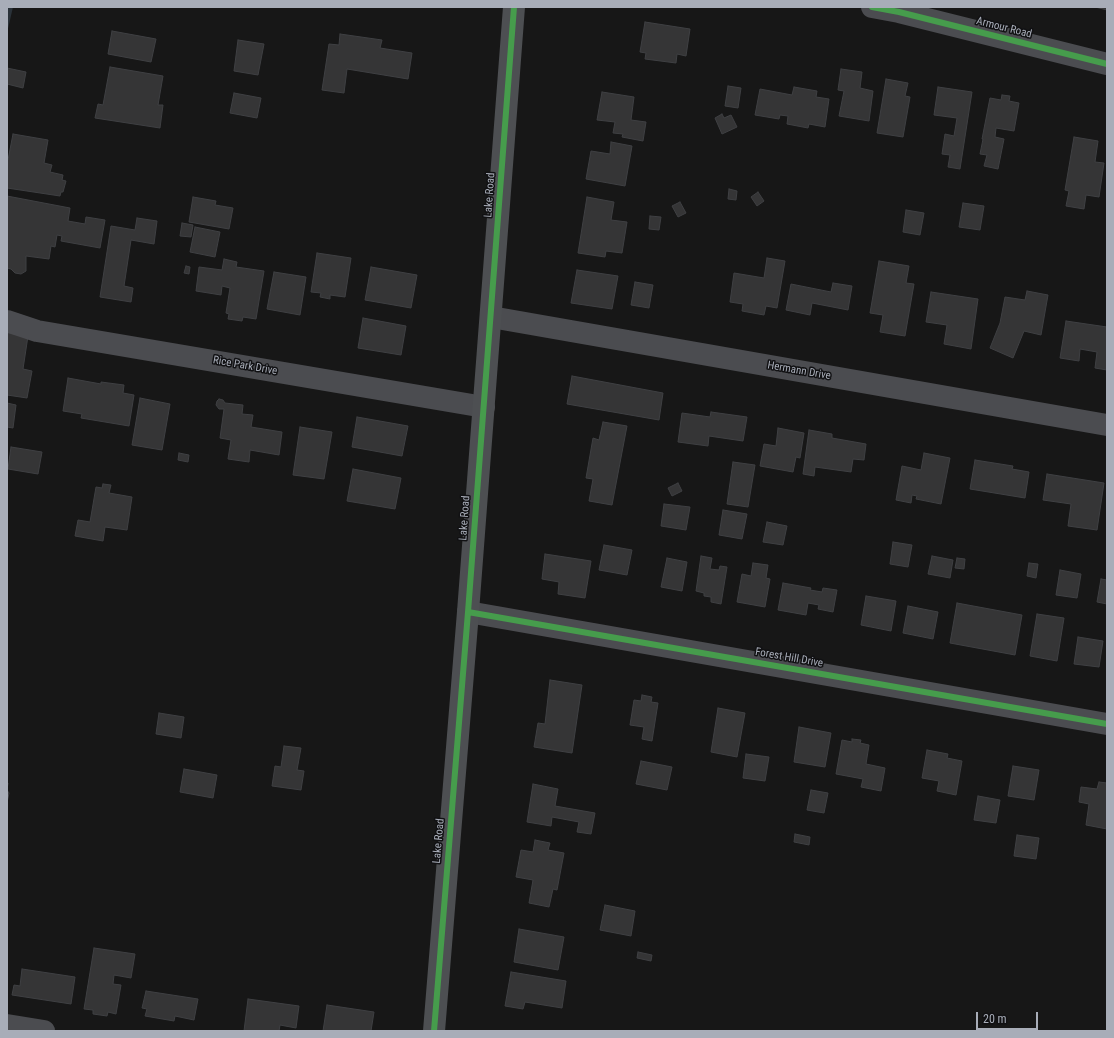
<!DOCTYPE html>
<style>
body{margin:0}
#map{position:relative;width:1114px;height:1038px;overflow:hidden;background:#171717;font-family:"Roboto Condensed",sans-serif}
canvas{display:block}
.frame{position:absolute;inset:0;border:8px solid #a8adb8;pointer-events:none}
.scale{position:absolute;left:976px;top:1012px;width:62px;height:18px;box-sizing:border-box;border:2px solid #a8adb8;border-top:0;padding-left:5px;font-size:12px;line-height:14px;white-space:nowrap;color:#a8adb8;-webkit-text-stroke:3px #111113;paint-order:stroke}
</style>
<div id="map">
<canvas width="1114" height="1038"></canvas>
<div class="frame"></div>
<div class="scale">20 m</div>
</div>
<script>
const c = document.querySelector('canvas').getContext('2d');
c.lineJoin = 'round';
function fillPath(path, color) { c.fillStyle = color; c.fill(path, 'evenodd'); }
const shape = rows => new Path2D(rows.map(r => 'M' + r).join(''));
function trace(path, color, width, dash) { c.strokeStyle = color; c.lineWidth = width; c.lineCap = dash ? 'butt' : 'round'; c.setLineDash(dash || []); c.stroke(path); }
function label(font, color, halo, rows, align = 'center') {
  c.font = font + ' "Roboto Condensed",sans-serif'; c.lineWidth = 3; c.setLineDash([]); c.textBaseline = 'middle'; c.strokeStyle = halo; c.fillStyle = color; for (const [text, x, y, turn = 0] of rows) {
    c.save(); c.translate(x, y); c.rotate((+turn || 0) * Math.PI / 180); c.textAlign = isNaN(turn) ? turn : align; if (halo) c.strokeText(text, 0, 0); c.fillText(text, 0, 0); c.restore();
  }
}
const water = shape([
 [7,7,13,7,7,33]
]);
const building = shape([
 [1095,7,1107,7,1107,10,1095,7],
 [645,22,690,29,686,56,677,54,676,63,645,59,646,53,640,52,645,22],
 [112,31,156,39,151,62,108,54,112,31],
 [340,34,382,40,380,48,412,53,408,79,347,69,344,93,322,90,329,44,339,45,340,34],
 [238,40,264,44,258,75,234,71,238,40],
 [110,67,163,76,158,105,163,105,160,128,95,118,98,104,103,105,110,67],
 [7,68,26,72,23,88,7,84,7,68],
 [841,69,862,72,860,88,873,91,869,121,839,116,844,91,838,90,841,69],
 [886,79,908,83,905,96,910,97,903,137,877,133,886,79],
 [728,86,741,88,738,108,725,106,728,86],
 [794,87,817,91,816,97,829,99,825,127,809,124,808,128,787,124,788,116,780,115,779,119,755,115,760,89,792,95,794,87],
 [938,87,972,92,960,169,948,167,950,155,942,154,945,134,954,136,957,118,934,115,938,87],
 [602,92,634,97,631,120,646,122,643,141,622,137,623,134,613,133,615,122,597,120,602,92],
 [234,93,261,98,257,118,230,113,234,93],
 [1002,95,1010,96,1009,101,1019,103,1014,131,996,128,995,137,1004,139,998,169,984,166,987,155,980,154,983,139,982,139,990,98,1001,100,1002,95],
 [722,114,724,118,731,115,737,127,722,134,715,118,722,114],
 [13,134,48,140,44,163,52,165,50,172,63,175,62,180,66,181,63,192,61,192,60,196,7,188,7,160,8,160,13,134],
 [1074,137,1098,141,1095,162,1104,163,1099,197,1086,195,1084,209,1066,206,1069,191,1065,190,1074,137],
 [611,142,632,146,625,186,586,179,591,151,610,154,611,142],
 [729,189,737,191,736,200,728,199,729,189],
 [758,192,764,201,757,206,751,197,758,192],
 [7,196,70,208,68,221,85,224,86,217,105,220,100,248,61,241,62,236,57,235,55,247,51,246,49,259,26,256,26,271,21,274,15,273,11,269,7,268,7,196],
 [193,197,216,201,215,205,233,208,229,229,189,222,193,197],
 [587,197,614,202,611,220,627,222,622,253,606,251,605,257,578,253,587,197],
 [680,202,686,213,678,217,672,206,680,202],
 [963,203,984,206,980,230,959,227,963,203],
 [906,210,924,213,920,235,903,232,906,210],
 [650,216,661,217,659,230,649,229,650,216],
 [137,218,157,221,154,244,131,240,124,286,133,288,131,302,100,297,111,226,135,230,137,218],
 [182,223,193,225,191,237,180,236,182,223],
 [195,227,220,232,215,257,190,252,195,227],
 [317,253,351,258,345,297,330,295,330,299,320,297,321,293,311,292,317,253],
 [767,258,785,261,777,308,766,306,764,315,742,311,743,304,730,302,734,273,764,278,767,258],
 [224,259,237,262,236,267,264,271,256,319,243,317,242,321,228,319,229,314,226,313,230,288,222,286,221,295,196,291,199,267,222,270,224,259],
 [879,261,909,266,906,283,914,284,905,336,880,332,883,315,870,313,879,261],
 [186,266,190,267,189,274,184,273,186,266],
 [371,267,417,275,411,308,365,300,371,267],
 [577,270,618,276,612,309,571,303,577,270],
 [274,272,306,277,300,315,267,309,274,272],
 [635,282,653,285,649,308,631,305,635,282],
 [833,283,852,286,848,310,812,303,810,315,786,310,791,284,831,292,833,283],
 [1027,291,1048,295,1041,335,1024,331,1013,358,990,348,1000,323,1005,297,1025,300,1027,291],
 [931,292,978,299,971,349,944,344,947,325,926,322,931,292],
 [363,318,406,326,401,355,358,348,363,318],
 [1066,321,1107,327,1107,370,1095,368,1097,352,1080,349,1079,361,1060,358,1066,321],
 [7,333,28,336,23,369,32,371,27,398,7,395,7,333],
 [572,376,663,393,659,420,567,404,572,376],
 [68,378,101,384,101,382,124,385,123,393,134,395,129,426,81,418,82,414,63,411,68,378],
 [140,398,170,404,162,450,132,445,140,398],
 [219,399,223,400,225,403,243,405,242,414,253,415,251,427,282,432,279,455,250,450,249,462,228,459,231,440,220,438,224,409,219,409,216,405,217,401,219,399],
 [7,403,16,405,13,428,7,427,7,403],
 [711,412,747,417,743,441,709,436,708,446,678,442,682,413,710,417,711,412],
 [357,417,408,426,402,456,352,447,357,417],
 [603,422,627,426,612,505,589,501,593,479,586,478,593,438,599,440,603,422],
 [300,427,332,432,324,479,293,475,300,427],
 [778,428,804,433,800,458,796,457,793,472,760,466,764,444,776,446,778,428],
 [809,430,832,434,832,438,866,444,864,460,853,459,851,472,815,467,814,476,803,474,809,430],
 [11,447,42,452,38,474,8,469,11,447],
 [179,453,189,455,188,462,178,460,179,453],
 [924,453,950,458,941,504,916,499,917,496,912,495,911,503,896,500,902,466,921,470,924,453],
 [975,460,1013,466,1012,469,1029,472,1025,498,970,489,975,460],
 [733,462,755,465,748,507,727,504,733,462],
 [353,469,401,478,395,509,347,501,353,469],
 [1047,474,1104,483,1097,530,1068,526,1071,504,1043,500,1047,474],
 [678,483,682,491,672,496,668,488,678,483],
 [103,484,111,485,109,493,132,497,127,530,105,527,103,541,75,536,78,520,90,522,96,487,102,488,103,484],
 [664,504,690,507,686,530,661,526,664,504],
 [723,510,747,514,742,539,719,535,723,510],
 [767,522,787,526,783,545,763,542,767,522],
 [893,542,912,545,908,567,890,564,893,542],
 [604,545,632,550,627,575,599,570,604,545],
 [545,554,591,561,585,598,558,594,559,582,542,579,545,554],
 [701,556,712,558,710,569,719,570,720,566,727,567,721,604,711,602,711,597,704,596,704,593,696,591,701,556],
 [932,556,953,560,950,578,928,574,932,556],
 [667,558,687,562,682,591,661,587,667,558],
 [957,558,965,559,964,569,955,568,957,558],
 [753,563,768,565,766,578,770,579,765,607,737,602,742,574,751,576,753,563],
 [1029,563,1038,564,1036,578,1027,576,1029,563],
 [1060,570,1081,574,1077,598,1056,595,1060,570],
 [1101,579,1107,580,1107,604,1097,602,1101,579],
 [783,583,811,588,810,590,822,592,823,588,837,590,833,612,818,609,819,605,808,603,806,615,778,610,783,583],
 [866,596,896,601,891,631,861,625,866,596],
 [957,603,1022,615,1015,655,950,643,957,603],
 [908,606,938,612,933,639,903,633,908,606],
 [1037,614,1064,618,1057,661,1030,656,1037,614],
 [1078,637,1103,641,1099,667,1074,664,1078,637],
 [550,680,582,685,572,753,534,747,538,723,545,724,550,680],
 [642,695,652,697,651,702,658,703,652,741,642,739,644,727,630,725,634,700,641,701,642,695],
 [718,708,745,713,737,757,711,752,718,708],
 [159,713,184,717,181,738,156,734,159,713],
 [799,727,831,733,825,767,794,762,799,727],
 [852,739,861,740,860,743,869,745,866,764,885,768,881,791,861,787,863,779,836,774,842,740,852,742,852,739],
 [284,746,301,748,297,770,304,771,301,790,272,786,275,766,281,767,284,746],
 [927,750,948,754,947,758,962,761,956,795,937,791,939,781,922,778,927,750],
 [746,754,769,757,765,781,743,778,746,754],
 [641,761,672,767,667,790,636,784,641,761],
 [1013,766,1039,770,1034,800,1008,796,1013,766],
 [184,769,217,775,213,798,180,792,184,769],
 [1099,782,1107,783,1107,829,1086,825,1089,804,1079,802,1081,787,1097,789,1099,782],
 [7,783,8,783,7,790,9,793,7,803,7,783],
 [533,784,558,789,555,806,595,813,591,834,577,832,579,822,552,817,551,826,527,822,533,784],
 [811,790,828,793,824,813,807,810,811,790],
 [978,796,1000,800,996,823,974,820,978,796],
 [795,834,810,837,809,845,794,842,795,834],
 [1017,835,1039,838,1036,859,1014,856,1017,835],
 [535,840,550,843,548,850,564,853,557,890,553,889,549,907,529,903,533,880,516,877,521,850,533,852,535,840],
 [605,905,635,911,631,936,600,930,605,905],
 [519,929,564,937,558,970,514,962,519,929],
 [94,948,135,954,131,978,114,975,113,984,121,985,116,1014,108,1012,107,1016,93,1014,93,1010,84,1009,94,948],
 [638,952,652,955,651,961,637,958,638,952],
 [22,969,75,977,71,1004,12,995,14,985,20,986,22,969],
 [511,972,566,981,562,1008,525,1002,523,1009,505,1006,511,972],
 [146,991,198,999,194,1020,175,1016,174,1021,145,1016,147,1009,142,1008,146,991],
 [248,999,299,1006,296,1028,280,1025,279,1031,244,1031,248,999],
 [327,1005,374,1012,371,1031,323,1031,327,1005]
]);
const minor = shape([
 [872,7,899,12,1107,64],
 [491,317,1107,425],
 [7,321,37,331,484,407],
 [468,612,1107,724],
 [7,1025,44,1031]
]);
const major = shape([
 [434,1031,468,612,514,7]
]);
const cycleway = shape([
 [872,7,899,12,1107,64],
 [468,612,1107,724],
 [434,1031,468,612,514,7]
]);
const streetNames = [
 ["Armour Road",1004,28,14],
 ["Lake Road",490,195,-86],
 ["Rice Park Drive",245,366,10],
 ["Hermann Drive",799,371,10],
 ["Lake Road",465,518,-86],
 ["Forest Hill Drive",789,658,10],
 ["Lake Road",439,841,-85]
];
fillPath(water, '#2a3239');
fillPath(building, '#353536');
trace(building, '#3f4043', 1);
trace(minor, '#4b4c50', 22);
trace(major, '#4d4f52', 22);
trace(cycleway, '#469c4c', 6);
label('11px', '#a8adb8', '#111113', streetNames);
</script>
